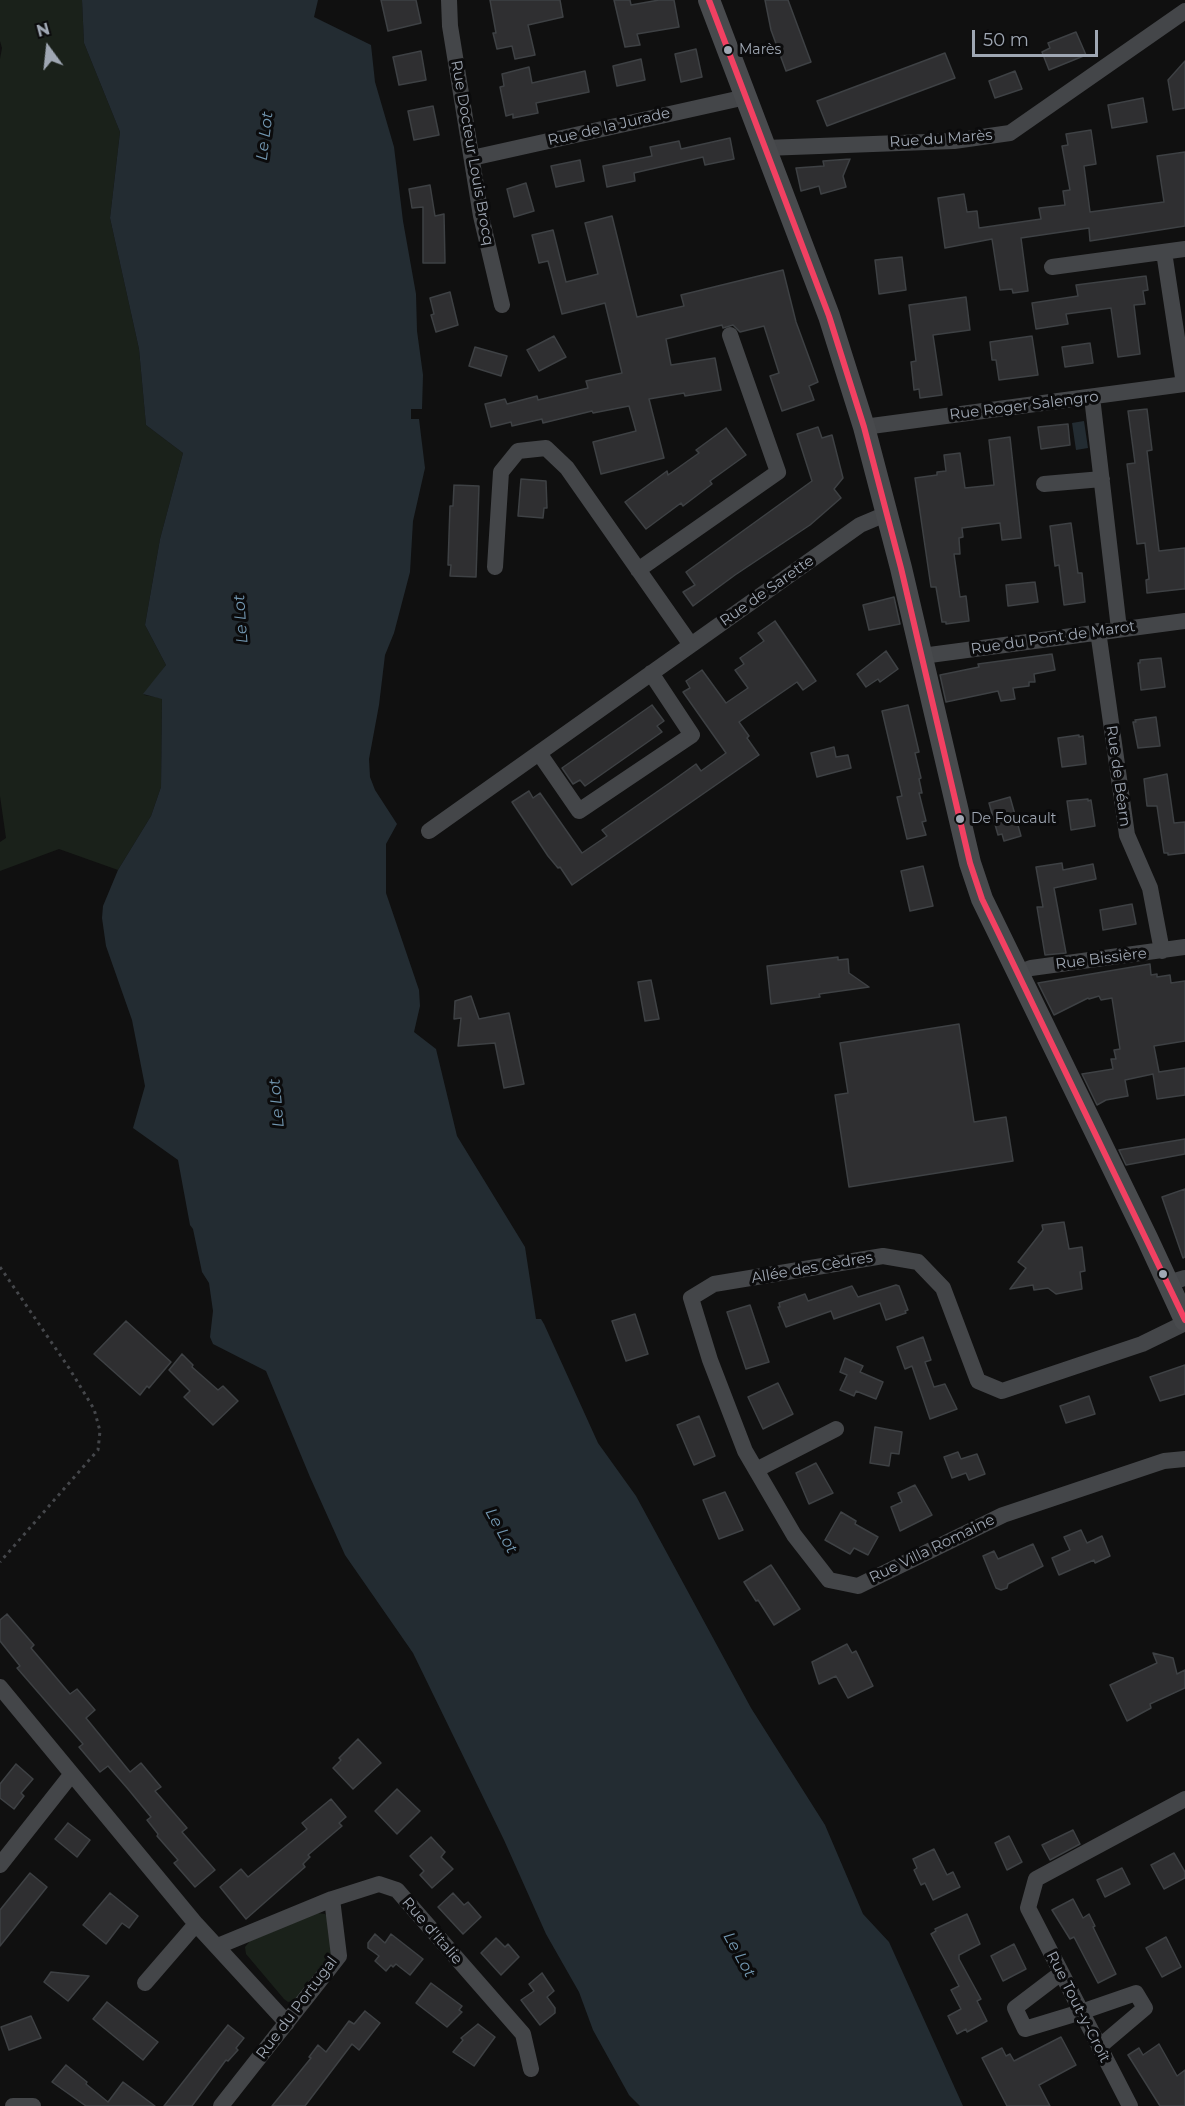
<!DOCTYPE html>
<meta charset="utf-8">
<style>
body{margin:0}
#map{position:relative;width:1185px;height:2106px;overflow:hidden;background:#101010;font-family:Montserrat,sans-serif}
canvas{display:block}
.north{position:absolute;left:18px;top:18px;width:60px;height:60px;-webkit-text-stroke:4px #0b0b0c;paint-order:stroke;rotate:345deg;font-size:16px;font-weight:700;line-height:24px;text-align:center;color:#9fa7b3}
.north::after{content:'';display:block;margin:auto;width:21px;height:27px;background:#9fa7b3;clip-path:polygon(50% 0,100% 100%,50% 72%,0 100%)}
.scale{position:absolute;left:972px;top:30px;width:126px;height:27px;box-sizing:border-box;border:3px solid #9fa7b3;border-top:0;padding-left:8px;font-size:18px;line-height:21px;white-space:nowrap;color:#9fa7b3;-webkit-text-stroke:4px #0b0b0c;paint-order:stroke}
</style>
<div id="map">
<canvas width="1185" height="2106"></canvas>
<div class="north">N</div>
<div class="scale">50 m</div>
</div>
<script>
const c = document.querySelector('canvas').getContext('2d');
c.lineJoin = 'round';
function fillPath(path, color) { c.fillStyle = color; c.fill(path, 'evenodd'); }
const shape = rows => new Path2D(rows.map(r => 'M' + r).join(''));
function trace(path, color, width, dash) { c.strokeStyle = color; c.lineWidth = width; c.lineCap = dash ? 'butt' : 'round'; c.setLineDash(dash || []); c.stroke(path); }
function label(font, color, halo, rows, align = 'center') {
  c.font = font + ' Montserrat,sans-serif'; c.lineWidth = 6; c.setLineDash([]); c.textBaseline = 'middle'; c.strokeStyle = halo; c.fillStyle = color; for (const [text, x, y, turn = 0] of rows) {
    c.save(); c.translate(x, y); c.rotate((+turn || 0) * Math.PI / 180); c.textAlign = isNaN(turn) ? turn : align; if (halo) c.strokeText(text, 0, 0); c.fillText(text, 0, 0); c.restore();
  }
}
const green = shape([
 [0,0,82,0,84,43,120,132,110,218,139,349,146,425,183,453,160,539,145,625,166,665,144,695,162,698,161,787,151,816,118,870,59,849,0,871,0,842,6,838,0,796,0,59,2,48,0,41],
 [317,1913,325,1914,329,1918,334,1953,296,2000,288,2002,284,1999,246,1954,245,1947,250,1941]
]);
const water = shape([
 [82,0,318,0,314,17,371,45,375,82,394,147,403,221,416,294,417,331,423,375,422,409,411,409,411,419,419,419,425,468,413,521,410,572,394,633,385,655,379,705,369,759,370,777,375,790,397,824,386,844,386,893,419,990,420,1006,414,1032,436,1049,457,1136,525,1247,536,1319,541,1319,544,1324,598,1443,636,1496,751,1708,825,1825,863,1914,889,1942,963,2106,640,2106,629,2095,593,2030,579,1992,546,1934,504,1840,413,1653,345,1555,310,1477,266,1371,213,1344,210,1337,213,1311,209,1283,202,1272,193,1229,190,1225,178,1160,133,1128,145,1086,132,1020,106,946,102,918,103,906,118,870,151,816,161,787,162,699,143,694,166,665,145,625,160,539,183,453,146,425,139,349,110,218,120,132,84,43],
 [1084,421,1088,448,1076,450,1072,423]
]);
const building = shape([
 [381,0,416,0,421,23,388,31,381,0],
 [490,0,560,0,563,17,528,25,535,55,515,59,512,46,497,49,493,33,496,33,490,0],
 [614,0,630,0,631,5,659,0,674,0,679,27,637,34,640,45,625,47,614,0],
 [765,0,788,0,811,62,786,71,771,30,765,0],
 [1076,32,1086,55,1049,70,1042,52,1050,48,1048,43,1076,32],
 [696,49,702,77,681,82,675,54,696,49],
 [421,51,426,80,399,85,393,57,421,51],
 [945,53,955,78,827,126,817,101,945,53],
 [641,59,645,80,617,86,613,66,641,59],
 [1185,61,1185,108,1173,110,1168,80,1185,61],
 [529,67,532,83,585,71,589,92,536,103,538,113,513,118,513,114,506,116,500,87,504,86,502,74,529,67],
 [1015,71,1022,89,995,98,989,81,1015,71],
 [1143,98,1147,122,1112,128,1108,105,1143,98],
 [433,106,439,135,414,140,408,111,433,106],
 [1091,130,1096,164,1084,166,1090,212,1164,202,1157,156,1185,152,1185,226,1090,241,1089,228,1021,238,1028,291,1013,293,1012,289,1000,290,992,239,945,248,938,198,964,194,967,212,977,211,979,228,1041,219,1039,208,1065,205,1063,191,1070,190,1062,146,1068,145,1066,134,1091,130],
 [730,138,734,159,705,165,703,157,634,173,635,181,607,187,603,166,652,156,650,147,679,141,681,149,730,138],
 [850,159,843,176,846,187,821,194,819,186,801,191,796,168,824,166,823,161,850,159],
 [580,160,584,181,556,187,551,166,580,160],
 [526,183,534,211,514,217,507,189,526,183],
 [430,185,435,216,444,214,445,263,423,263,423,207,412,208,409,189,430,185],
 [612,216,637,317,684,306,681,295,783,270,796,322,818,382,809,386,814,400,782,411,770,376,779,373,764,326,740,332,733,325,723,328,722,325,666,339,671,365,715,358,721,390,685,396,684,393,649,399,664,458,601,474,593,442,636,431,629,406,593,413,592,411,543,423,542,419,512,426,511,422,491,427,485,404,505,399,507,404,537,396,538,400,588,388,586,381,622,373,605,303,562,314,548,261,539,263,532,235,553,230,566,282,598,274,585,223,612,216],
 [902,257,906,290,879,294,875,260,902,257],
 [1146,276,1148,290,1143,291,1145,304,1134,305,1140,354,1118,357,1111,308,1066,314,1068,324,1036,329,1032,303,1078,296,1076,285,1146,276],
 [450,292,458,325,436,332,431,315,434,314,430,298,450,292],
 [966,297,970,330,933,335,942,395,920,398,919,389,914,390,911,362,916,361,909,305,966,297],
 [554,336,566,357,539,371,527,350,554,336],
 [1032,336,1038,375,999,380,996,360,992,360,990,342,1032,336],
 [1090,343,1093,363,1065,367,1062,347,1090,343],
 [475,347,507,356,501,376,469,366,475,347],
 [1147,409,1152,450,1147,451,1159,551,1185,548,1185,589,1183,589,1147,593,1146,580,1149,579,1145,543,1137,544,1127,464,1135,463,1128,411,1147,409],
 [1068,424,1070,445,1041,449,1038,427,1068,424],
 [818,427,822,438,832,435,843,478,834,489,841,498,810,525,735,575,693,606,683,592,695,585,686,572,812,481,797,434,818,427],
 [726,428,746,455,710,481,712,484,683,506,681,503,646,529,625,502,667,471,668,475,699,453,696,450,726,428],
 [1010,437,1021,538,1002,540,1000,523,962,528,963,537,959,538,960,554,954,554,960,597,966,596,969,621,946,624,946,622,942,622,936,587,931,587,915,478,937,475,937,472,946,471,944,455,960,453,965,488,994,485,989,440,1010,437],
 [521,479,546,481,547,508,544,508,543,518,518,516,521,479],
 [454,485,479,486,476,577,450,576,451,565,448,565,450,506,453,506,454,485],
 [1071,523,1078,573,1082,573,1085,602,1064,605,1059,565,1055,566,1050,526,1071,523],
 [1035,582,1038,602,1008,606,1006,585,1035,582],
 [894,597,900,624,869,630,863,605,894,597],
 [775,621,816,681,803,690,797,682,739,722,749,736,747,738,759,755,572,885,560,867,558,868,548,856,512,802,529,791,533,798,540,793,582,853,607,836,602,830,671,782,696,764,701,771,726,753,683,692,690,688,686,681,702,670,726,703,748,688,735,670,744,664,740,658,764,641,758,633,775,621],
 [886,651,898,669,880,682,878,679,866,687,857,674,886,651],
 [1052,654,1055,670,1034,674,1035,682,1029,682,1029,686,1013,688,1015,699,1001,701,998,691,946,702,940,675,979,667,978,664,1052,654],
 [1161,658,1165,687,1141,690,1138,663,1140,663,1140,660,1161,658],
 [652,705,664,721,657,726,662,732,585,786,580,780,573,784,562,768,652,705],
 [908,705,919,752,915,753,921,778,919,779,922,793,919,793,926,821,922,822,926,835,907,839,897,797,902,796,882,711,908,705],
 [1156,717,1160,746,1138,748,1133,722,1136,722,1135,720,1156,717],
 [1079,735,1079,737,1083,736,1086,764,1062,767,1058,738,1079,735],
 [834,747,836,757,848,755,851,768,817,777,811,753,834,747],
 [1167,774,1174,823,1185,822,1185,853,1168,855,1168,853,1164,853,1157,806,1147,806,1144,779,1167,774],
 [1010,797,1021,836,1004,841,1002,834,998,835,989,803,1010,797],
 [1088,799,1088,801,1091,800,1095,826,1071,830,1067,801,1088,799],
 [1062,863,1063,870,1093,864,1096,879,1054,888,1066,953,1045,955,1037,907,1043,907,1036,867,1062,863],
 [923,866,933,906,910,911,901,871,923,866],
 [1132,904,1136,924,1103,930,1100,910,1132,904],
 [838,957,838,960,848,959,849,973,869,987,819,994,820,997,771,1004,767,966,838,957],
 [1150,964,1151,975,1157,974,1157,977,1170,975,1171,983,1185,981,1185,1041,1154,1046,1159,1072,1185,1068,1185,1095,1157,1099,1153,1074,1125,1080,1128,1096,1106,1100,1097,1105,1082,1074,1113,1069,1111,1059,1116,1059,1114,1050,1120,1049,1112,998,1101,1000,1099,996,1089,999,1088,998,1054,1015,1038,983,1150,964],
 [651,980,659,1019,645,1021,638,982,651,980],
 [471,996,479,1019,509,1013,524,1084,504,1088,495,1043,458,1046,461,1018,454,1019,455,1001,471,996],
 [959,1024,974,1122,1006,1117,1013,1161,849,1187,835,1095,848,1093,840,1043,959,1024],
 [1185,1139,1185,1154,1126,1165,1119,1150,1185,1139],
 [1185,1189,1185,1257,1183,1258,1162,1197,1185,1189],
 [1064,1222,1069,1249,1082,1247,1085,1271,1080,1272,1082,1289,1056,1294,1048,1288,1034,1290,1033,1285,1010,1289,1026,1268,1018,1262,1043,1230,1042,1225,1064,1222],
 [896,1285,899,1286,908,1310,905,1311,906,1313,886,1320,880,1303,834,1319,831,1311,786,1327,778,1307,780,1307,779,1303,805,1294,808,1301,852,1286,858,1297,896,1285],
 [750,1305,769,1362,746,1369,727,1312,750,1305],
 [635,1314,648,1354,626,1361,612,1321,635,1314],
 [126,1321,171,1362,149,1388,147,1386,140,1395,94,1354,126,1321],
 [923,1337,931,1360,925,1362,934,1387,945,1384,957,1409,930,1419,912,1366,905,1369,897,1347,923,1337],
 [182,1354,193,1365,192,1367,218,1390,223,1386,238,1401,213,1425,184,1397,190,1391,169,1370,182,1354],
 [845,1358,863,1366,860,1372,883,1382,876,1399,856,1391,854,1396,840,1390,847,1375,840,1372,845,1358],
 [1185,1365,1185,1394,1160,1401,1150,1377,1185,1365],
 [778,1383,793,1414,763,1429,748,1397,778,1383],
 [1089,1396,1095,1414,1066,1423,1060,1406,1089,1396],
 [699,1416,715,1456,694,1465,677,1425,699,1416],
 [875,1427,902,1432,899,1454,891,1453,889,1466,870,1463,875,1427],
 [958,1452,961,1459,977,1454,985,1474,969,1480,966,1473,952,1478,944,1457,958,1452],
 [816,1463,833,1493,809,1504,796,1473,816,1463],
 [915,1485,932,1515,900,1531,891,1507,902,1502,898,1493,915,1485],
 [725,1492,743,1530,719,1539,703,1500,725,1492],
 [841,1512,856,1521,855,1524,878,1537,868,1555,854,1548,850,1554,825,1540,841,1512],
 [1081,1530,1087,1543,1102,1536,1110,1556,1095,1563,1094,1560,1059,1575,1052,1558,1070,1550,1064,1537,1081,1530],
 [1033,1544,1043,1566,1008,1584,1007,1588,1001,1590,996,1588,983,1556,994,1551,998,1559,1033,1544],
 [771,1565,800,1609,774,1625,758,1600,756,1601,744,1582,771,1565],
 [7,1614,34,1645,31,1648,70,1694,77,1689,95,1710,86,1718,130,1772,141,1763,161,1787,155,1791,187,1828,182,1832,215,1870,195,1887,174,1863,178,1860,157,1836,158,1834,147,1820,151,1817,128,1789,108,1766,100,1772,79,1747,83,1744,17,1668,20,1666,0,1641,0,1620,7,1614],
 [847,1644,852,1653,856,1651,873,1686,848,1698,836,1676,819,1684,812,1662,847,1644],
 [1153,1653,1173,1658,1177,1674,1185,1670,1185,1688,1150,1704,1151,1708,1127,1721,1110,1685,1157,1663,1153,1653],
 [358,1739,381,1763,353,1789,333,1768,341,1760,339,1758,358,1739],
 [16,1764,33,1779,21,1793,24,1796,14,1809,0,1798,0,1784,16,1764],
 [397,1789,420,1811,397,1834,375,1811,397,1789],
 [331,1799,346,1817,339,1823,342,1826,308,1855,310,1857,303,1864,305,1867,246,1919,220,1887,241,1869,248,1877,307,1829,302,1823,331,1799],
 [68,1823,90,1840,77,1857,55,1839,68,1823],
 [1073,1830,1080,1844,1050,1860,1042,1845,1073,1830],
 [1009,1836,1022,1862,1007,1870,995,1843,1009,1836],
 [431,1837,445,1852,441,1857,453,1869,432,1888,420,1875,424,1871,410,1856,431,1837],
 [934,1849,947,1875,953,1872,960,1887,933,1900,925,1883,921,1885,914,1870,917,1868,913,1859,934,1849],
 [1174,1853,1185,1872,1185,1878,1164,1889,1151,1865,1174,1853],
 [1122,1868,1130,1884,1105,1897,1097,1880,1122,1868],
 [30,1873,47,1887,0,1946,0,1910,30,1873],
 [110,1893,138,1916,129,1928,122,1923,106,1944,83,1925,110,1893],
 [453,1893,464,1905,468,1902,481,1917,463,1934,438,1907,453,1893],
 [1073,1899,1083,1918,1089,1914,1095,1926,1093,1927,1116,1974,1098,1983,1074,1937,1070,1939,1052,1910,1073,1899],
 [967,1914,980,1944,959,1955,959,1959,981,1999,977,2001,987,2021,967,2032,966,2029,957,2034,948,2016,961,2009,951,1990,959,1986,931,1934,936,1931,935,1929,967,1914],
 [375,1934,385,1943,391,1934,423,1959,410,1975,396,1964,393,1967,391,1965,386,1971,375,1961,379,1956,368,1948,368,1943,375,1934],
 [1166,1937,1181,1967,1162,1977,1146,1948,1166,1937],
 [496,1938,505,1947,508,1944,519,1957,501,1975,481,1953,496,1938],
 [1014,1944,1026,1969,1003,1981,991,1956,1014,1944],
 [51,1972,89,1976,68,2001,44,1982,51,1972],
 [542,1973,554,1991,547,1997,555,2008,555,2013,540,2025,521,2000,534,1991,529,1984,542,1973],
 [431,1983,462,2006,459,2010,462,2012,447,2027,416,2003,431,1983],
 [107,2002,158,2042,143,2060,93,2019,107,2002],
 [365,2011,380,2023,359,2050,352,2044,305,2106,272,2106,311,2058,309,2057,318,2045,326,2052,349,2021,354,2024,365,2011],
 [31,2016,41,2038,9,2050,1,2027,31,2016],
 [478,2024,495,2037,474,2066,453,2052,463,2040,461,2038,478,2024],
 [228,2025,244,2038,236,2048,238,2050,228,2061,226,2060,192,2106,164,2106,228,2025],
 [1061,2037,1076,2065,1039,2085,1050,2106,1007,2106,982,2058,1002,2048,1006,2056,1010,2054,1014,2061,1061,2037],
 [1159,2044,1177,2076,1185,2070,1185,2106,1160,2106,1128,2055,1139,2048,1143,2055,1159,2044],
 [66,2065,87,2082,86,2084,108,2102,123,2082,155,2106,86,2106,52,2082,66,2065]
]);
const path = shape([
 [0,1267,69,1368,94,1409,100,1431,98,1450,0,1562]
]);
const minor = shape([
 [449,0,450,26,481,216,502,305],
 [765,148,954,141,1010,133,1185,11],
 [472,158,746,97],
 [1164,252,1184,384],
 [1052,267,1185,249],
 [1092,397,1119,629],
 [864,427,1185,384],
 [1044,484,1102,479],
 [495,567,501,472,518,451,546,448,567,468,691,645],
 [638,570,778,472,730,335],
 [1098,631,1127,835,1150,888,1162,951],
 [922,656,1185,621],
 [539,753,579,811,692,735,651,673],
 [429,831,860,525,886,514],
 [1018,973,1031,968,1185,947],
 [1168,1283,1185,1278],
 [1185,1323,1142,1344,1002,1391,978,1381,943,1288,918,1262,883,1256,714,1284,691,1298,710,1360,745,1451,794,1535,829,1580,858,1586,1003,1515,1164,1461,1185,1459],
 [756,1470,836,1429],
 [0,1687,196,1924,287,2023],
 [0,1865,71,1775],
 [218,1946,332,1899,379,1884,397,1890,523,2034,531,2069],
 [1061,1973,1015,2008,1025,2029,1081,2012,1136,1993,1145,2008,1099,2047],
 [145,1983,196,1924],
 [13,2106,33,2106],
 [221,2106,339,1956,332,1899],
 [1130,2106,1028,1908,1036,1879,1185,1799]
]);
const secondary = shape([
 [709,0,829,316,864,427,901,568,970,863,982,899,1147,1238,1185,1320]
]);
const bus1 = shape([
 [709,0,829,316,864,427,901,568,970,863,982,899,1185,1320]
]);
const markers = [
 [728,50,5,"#9fa7b3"],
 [960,819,5,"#9fa7b3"],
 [1163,1274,5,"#9fa7b3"]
];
const busNames = [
 ["Marès",739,50],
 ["De Foucault",971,819]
];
const streetNames = [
 ["Rue de la Jurade",609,127,-13],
 ["Rue du Marès",941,139,-4],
 ["Rue Docteur Louis Brocq",472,153,80],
 ["Rue Roger Salengro",1024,406,-7],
 ["Rue de Sarette",767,591,-35],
 ["Rue du Pont de Marot",1053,638,-8],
 ["Rue de Béarn",1118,776,82],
 ["Rue Bissière",1101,959,-7],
 ["Allée des Cèdres",812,1268,-10],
 ["Rue Villa Romaine",932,1549,-26],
 ["Rue d'Italie",432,1931,49],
 ["Rue Tout-y-Croît",1078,2007,63],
 ["Rue du Portugal",297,2008,-53]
];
const waterNames = [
 ["Le Lot",265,136,-83],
 ["Le Lot",241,619,-94],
 ["Le Lot",277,1103,-95],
 ["Le Lot",501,1531,61],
 ["Le Lot",739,1955,61]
];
fillPath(green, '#1a211a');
fillPath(water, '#232c32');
fillPath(building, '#2f2f31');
trace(building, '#3e4144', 1.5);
trace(path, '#45474b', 3, [3, 4.5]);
trace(minor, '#444649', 16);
trace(secondary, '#484a4d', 22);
trace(bus1, '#f24062', 6);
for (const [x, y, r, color] of markers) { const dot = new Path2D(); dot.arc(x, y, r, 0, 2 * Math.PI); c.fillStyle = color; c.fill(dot); trace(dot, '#0b0b0c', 2); }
label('14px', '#9fa7b3', '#0b0b0c', busNames, 'left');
label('15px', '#9fa7b3', '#0b0b0c', streetNames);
label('italic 16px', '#7398b2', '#0b0b0c', waterNames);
</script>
